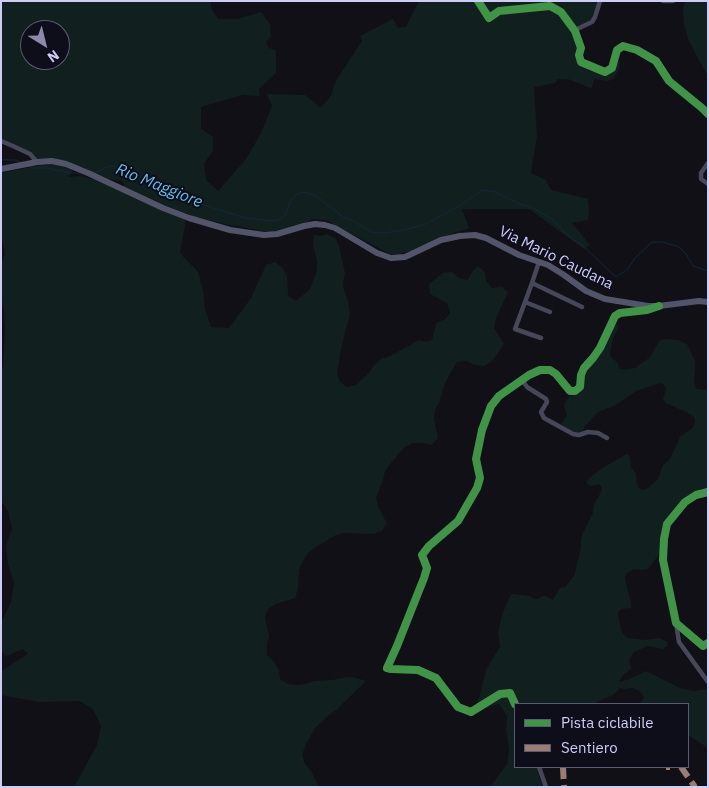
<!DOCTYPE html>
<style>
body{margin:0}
#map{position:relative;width:709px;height:788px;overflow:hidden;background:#111017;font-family:"IBM Plex Sans",sans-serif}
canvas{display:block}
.frame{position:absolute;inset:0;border:2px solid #cdcdf8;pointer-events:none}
.legend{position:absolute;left:514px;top:703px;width:175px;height:65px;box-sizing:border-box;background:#0e0d1a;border:1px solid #5a5a73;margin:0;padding:6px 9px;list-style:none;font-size:15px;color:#cdcdf8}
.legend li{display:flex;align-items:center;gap:10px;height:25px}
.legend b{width:25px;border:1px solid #5a5a73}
.north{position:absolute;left:20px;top:20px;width:50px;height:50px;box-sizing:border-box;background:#0e0d1a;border:1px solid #5a5a73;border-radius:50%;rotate:144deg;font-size:14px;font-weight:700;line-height:20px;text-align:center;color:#cdcdf8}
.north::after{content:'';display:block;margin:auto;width:18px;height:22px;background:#8b8ba9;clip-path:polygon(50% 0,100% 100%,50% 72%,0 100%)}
</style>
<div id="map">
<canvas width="709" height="788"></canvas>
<div class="frame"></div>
<ul class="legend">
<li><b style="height:6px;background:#419447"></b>Pista ciclabile</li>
<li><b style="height:6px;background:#9b7d72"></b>Sentiero</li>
</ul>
<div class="north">N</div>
</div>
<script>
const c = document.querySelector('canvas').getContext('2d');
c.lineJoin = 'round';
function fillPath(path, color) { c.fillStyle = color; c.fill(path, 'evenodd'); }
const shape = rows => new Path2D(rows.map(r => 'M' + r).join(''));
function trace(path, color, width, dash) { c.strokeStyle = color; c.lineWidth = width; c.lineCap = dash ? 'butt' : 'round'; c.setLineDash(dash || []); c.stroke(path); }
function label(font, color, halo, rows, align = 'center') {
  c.font = font + ' "IBM Plex Sans",sans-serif'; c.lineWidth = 4; c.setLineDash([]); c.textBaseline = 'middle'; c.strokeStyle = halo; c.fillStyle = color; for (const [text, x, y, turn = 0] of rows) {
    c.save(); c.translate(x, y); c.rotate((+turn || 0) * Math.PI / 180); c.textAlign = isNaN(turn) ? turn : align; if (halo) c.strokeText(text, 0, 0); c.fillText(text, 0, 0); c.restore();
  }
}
const green = shape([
 [1,1,210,1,212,10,218,19,238,19,261,12,270,24,271,37,266,42,269,48,276,50,276,73,259,89,260,96,242,95,201,107,201,129,213,137,213,151,204,163,206,180,218,191,246,159,261,133,272,106,267,94,305,95,320,107,325,103,332,94,335,82,362,41,360,36,393,19,398,28,406,27,419,1,474,1,481,13,489,20,493,21,500,13,550,7,560,13,574,31,579,48,577,55,579,64,591,70,607,74,615,67,616,60,620,62,619,69,614,78,608,81,594,79,593,85,591,88,568,79,558,79,555,83,534,87,537,136,531,173,546,180,551,190,588,199,589,209,588,220,572,223,590,245,584,249,529,209,462,209,469,228,444,236,408,252,398,254,390,254,326,220,311,219,308,222,270,232,230,225,196,217,174,209,125,187,122,181,109,179,79,166,59,160,38,160,32,153,22,148,13,144,1,140],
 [30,30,60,30,60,60,30,60],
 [480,1,592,1,597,3,593,15,591,19,585,24,575,27,562,10,549,4,490,15],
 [685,1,708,1,708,77,688,39,684,24,683,9],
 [41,165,57,165,72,170,69,177,82,176,101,182,154,207,186,220,180,253,198,272,203,290,205,309,211,327,229,328,251,298,266,265,275,262,283,268,287,276,288,296,296,301,310,289,317,272,317,262,313,244,314,235,323,236,327,234,335,238,339,246,345,273,343,282,344,291,348,300,350,315,342,344,337,373,340,382,347,387,356,385,369,373,374,365,381,359,390,356,419,340,426,342,432,340,436,323,445,319,450,313,447,303,430,294,429,284,443,273,452,272,459,278,468,280,472,272,478,266,485,272,486,281,492,288,502,287,508,292,496,318,494,328,504,344,493,360,485,366,475,365,467,361,457,362,445,383,440,401,435,410,434,419,438,438,432,445,423,443,413,443,404,448,391,463,385,471,383,480,376,498,378,507,387,523,382,531,373,534,343,533,334,536,316,547,308,553,303,561,299,570,298,589,295,598,276,604,268,609,265,618,269,636,267,645,267,655,274,662,279,670,280,679,288,684,297,685,306,684,315,681,333,680,341,678,352,677,366,681,337,709,329,715,315,728,305,746,302,755,305,764,311,771,319,787,74,787,97,745,101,726,93,709,79,701,40,702,1,695,1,671,28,654,23,649,9,655,5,656,1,649,1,619,3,619,11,602,14,583,8,564,6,546,12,529,8,511,1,501,1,369,3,367,5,329,4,309,1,300,1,263,5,254,1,234,1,173],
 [615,323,619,326,613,339,610,353,611,357,618,363,619,368,625,370,635,368,650,357,660,340,669,339,678,340,687,344,695,361,695,371,694,380,696,389,705,390,708,388,708,489,700,490,692,493,669,516,662,529,660,553,648,569,643,570,634,569,626,574,625,579,631,603,631,608,621,609,618,612,621,631,627,638,645,640,659,638,668,642,667,646,663,649,648,646,634,652,629,660,631,669,623,675,619,682,627,680,646,671,680,688,694,691,708,689,708,748,688,735,688,704,640,704,644,697,641,692,633,688,624,689,620,688,613,695,599,701,594,704,515,704,515,767,556,767,554,768,545,768,540,770,538,774,544,787,490,787,507,764,508,759,509,749,506,730,507,716,499,704,494,705,481,711,476,711,475,707,479,698,486,670,493,658,500,647,498,633,502,615,509,598,512,594,530,596,534,599,538,599,542,596,546,596,553,600,560,588,565,587,574,576,580,553,582,535,593,513,594,504,601,492,602,488,599,484,590,486,586,482,589,478,604,467,627,454,630,457,631,467,636,474,637,484,639,488,643,490,648,488,658,479,663,465,670,459,680,437,691,429,694,426,695,421,694,417,690,414,666,403,663,399,666,389,664,385,660,383,636,391,616,405,598,412,585,426,583,431,579,433,574,432,561,425,567,414,564,405,566,401,569,397,581,390,583,387,585,378,590,364,600,354,610,331]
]);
const stream = shape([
 [1,160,16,160,20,162],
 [28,166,33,168,45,168,63,171,68,173,80,173],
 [92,172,97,172,109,166,118,167,185,199,245,218,272,221,281,219,285,215,292,198,301,192,308,193,316,196,342,216,354,221,371,232,384,233,404,230,426,224,459,206,482,190,495,192,520,204,532,207,553,220,564,232,583,246,616,277,628,269,635,258,652,242,663,242,679,247,686,254,693,266,708,271]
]);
const street = shape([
 [478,1,489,18,499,11,550,6,561,12,575,31,581,48,579,55,581,62,605,72,612,68,617,50,623,46,637,50,656,61,669,81,702,108,708,114],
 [663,1,673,1],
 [575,31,577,29,592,22,595,17,600,1],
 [1,141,13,146,30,154,37,162],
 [708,163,701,173,701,179,708,184],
 [539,262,532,283,582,307],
 [532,283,525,302,550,312],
 [525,302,515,329,541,338],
 [522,380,527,387,546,399,547,402,541,412,544,418,573,434,579,435,588,432,598,433,607,438],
 [708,492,696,495,685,502,667,524,664,539,663,560,676,623,703,646,708,643],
 [676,623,679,642,708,682],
 [515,704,510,693,500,694,471,712,458,707,436,678,418,670,391,669,387,668,397,646,424,578,427,568,422,555,429,546,458,521,477,488,480,478,476,459,482,430,491,406,499,396,529,375,540,370,550,370,556,374,570,391,575,391,580,387,581,375,584,368,593,358,600,348,615,316,620,313,647,310,654,308],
 [539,767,546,787]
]);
const secondary = shape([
 [1,169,37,162,52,161,66,164,88,173,163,208,189,218,230,230,264,235,277,234,304,226,315,224,325,225,335,228,377,253,391,258,405,257,441,240,460,236,475,235,486,238,519,255,548,265,564,275,586,291,605,299,648,306,659,306,699,301,708,302]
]);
const quiet = shape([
 [563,767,564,787],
 [666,767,670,767],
 [681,767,695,787]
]);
const cycleway = shape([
 [478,1,489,18,499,11,550,6,561,12,575,31,581,48,579,55,581,62,605,72,612,68,617,50,623,46,637,50,656,61,669,81,702,108,708,114],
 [708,492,696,495,685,502,667,524,664,539,663,560,676,623,703,646,708,643],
 [515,704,510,693,500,694,471,712,458,707,436,678,418,670,391,669,387,668,397,646,424,578,427,568,422,555,429,546,458,521,477,488,480,478,476,459,482,430,491,406,499,396,529,375,540,370,550,370,556,374,570,391,575,391,580,387,581,375,584,368,593,358,600,348,615,316,620,313,647,310,659,306]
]);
const streetNames = [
 ["Via Mario Caudana",556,258,26]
];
const waterNames = [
 ["Rio Maggiore",159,186,22]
];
fillPath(green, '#11201f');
trace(stream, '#13273a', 1);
trace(street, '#464757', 4.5);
trace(secondary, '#525569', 6);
trace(quiet, '#9b7d72', 6, [12, 6]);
trace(cycleway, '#419447', 8);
label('15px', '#cdcdf8', '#0e0d1a', streetNames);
label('italic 16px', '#69beea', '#0e0d1a', waterNames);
</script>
